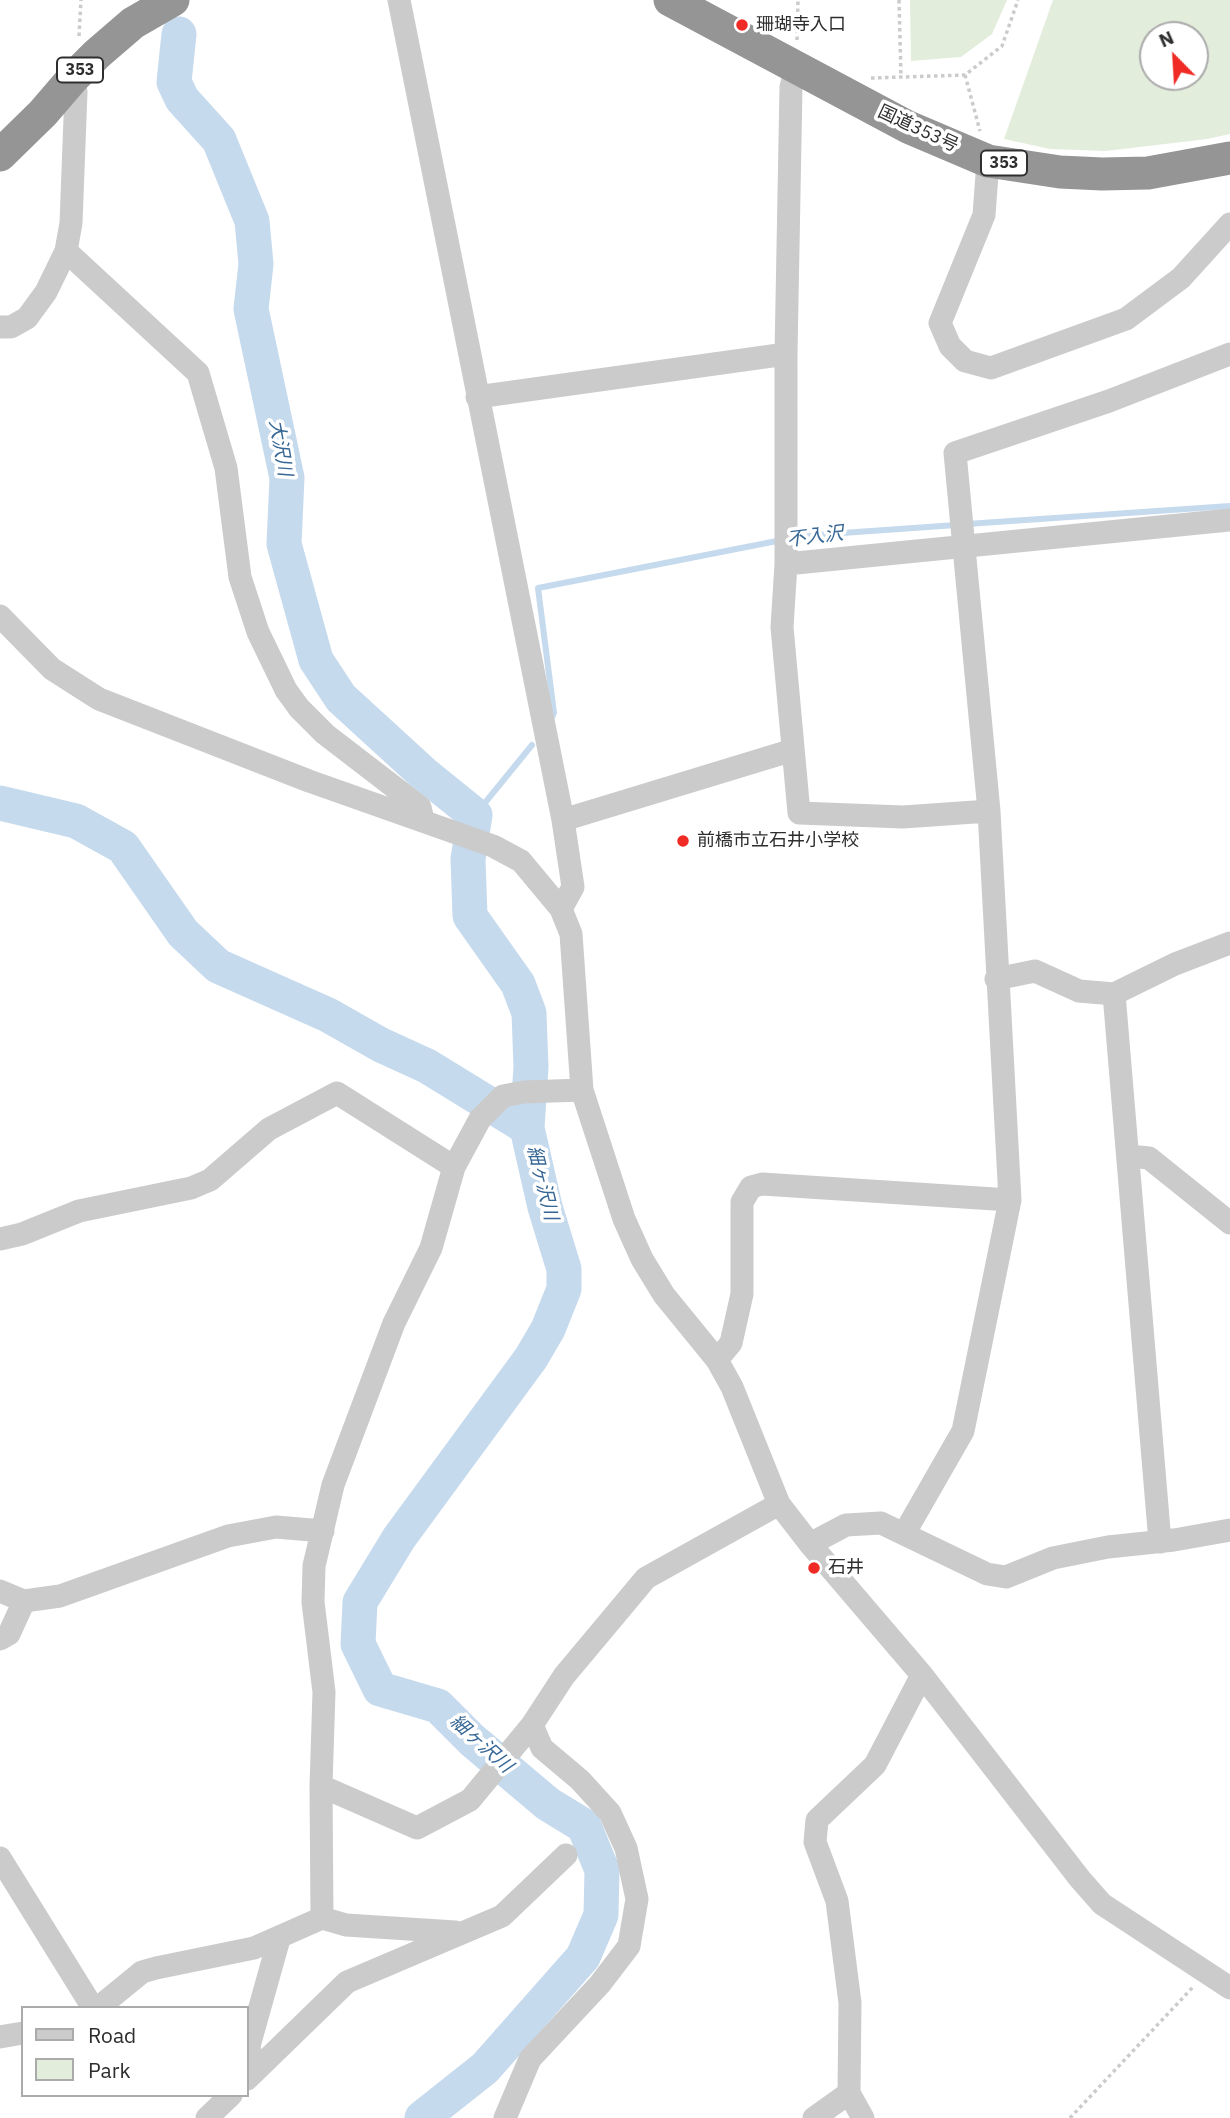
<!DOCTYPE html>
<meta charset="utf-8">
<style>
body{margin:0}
#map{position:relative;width:1230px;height:2118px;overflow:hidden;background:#fff;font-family:"IBM Plex Sans",sans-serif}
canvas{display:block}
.legend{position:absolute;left:21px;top:2006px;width:228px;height:91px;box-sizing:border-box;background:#fff;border:2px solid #ababab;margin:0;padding:9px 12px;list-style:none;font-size:21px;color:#2e2e2e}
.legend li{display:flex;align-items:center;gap:14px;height:35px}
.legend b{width:35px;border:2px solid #ababab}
.north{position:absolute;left:1139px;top:21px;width:70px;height:70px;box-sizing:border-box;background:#fff;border:2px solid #ababab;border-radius:50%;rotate:336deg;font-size:19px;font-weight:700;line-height:28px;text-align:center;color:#2e2e2e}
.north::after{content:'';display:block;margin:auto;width:24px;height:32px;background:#f02b25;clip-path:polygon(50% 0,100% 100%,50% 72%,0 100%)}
</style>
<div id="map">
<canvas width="1230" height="2118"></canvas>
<ul class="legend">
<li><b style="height:9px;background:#cbcbcb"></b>Road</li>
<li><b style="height:19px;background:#e3eddb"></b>Park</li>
</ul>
<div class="north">N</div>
</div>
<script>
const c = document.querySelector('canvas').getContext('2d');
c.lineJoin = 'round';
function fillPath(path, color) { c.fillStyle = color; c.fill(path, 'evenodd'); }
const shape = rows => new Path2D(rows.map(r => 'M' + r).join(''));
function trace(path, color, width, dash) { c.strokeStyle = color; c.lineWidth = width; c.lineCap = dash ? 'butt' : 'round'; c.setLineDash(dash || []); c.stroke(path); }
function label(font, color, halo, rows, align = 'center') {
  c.font = font + ' "IBM Plex Sans","Noto Sans JP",sans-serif'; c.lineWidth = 7; c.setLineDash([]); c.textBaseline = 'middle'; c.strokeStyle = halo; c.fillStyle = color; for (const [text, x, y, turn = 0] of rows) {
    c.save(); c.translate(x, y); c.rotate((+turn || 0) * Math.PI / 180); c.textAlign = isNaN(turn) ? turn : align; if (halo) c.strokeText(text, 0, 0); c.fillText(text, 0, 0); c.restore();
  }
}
const green = shape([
 [910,0,1007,0,992,34,961,57,911,61],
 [1053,0,1230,0,1230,134,1207,139,1106,151,1050,149,1004,139],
 [1153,35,1195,35,1195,77,1153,77]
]);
const stream = shape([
 [967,524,1230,506],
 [792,538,814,535,956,525],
 [551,719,554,713,538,588,782,540],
 [475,815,532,745]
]);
const river = shape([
 [179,34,174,82,182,99,219,140,252,221,256,264,251,309,287,478,284,544,316,660,341,698,423,773,475,815,468,859,470,916,518,984,529,1013,531,1067,527,1128,545,1207,564,1269,564,1289,548,1329,531,1358,399,1538,360,1602,358,1644,380,1689,438,1706,472,1740,548,1804,584,1826,602,1870,601,1915,583,1957,485,2068,422,2118],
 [0,803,76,821,123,847,183,933,218,966,328,1015,381,1045,427,1066,523,1125]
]);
const path = shape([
 [899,0,901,77],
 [79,36,81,0],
 [797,40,798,0],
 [965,75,980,131],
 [871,78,965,75,1002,46,1018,0],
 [1070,2118,1193,1987]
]);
const minor = shape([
 [399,0,563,820,573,887,561,909],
 [796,68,791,87,786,354,786,564,782,627,799,813,903,817,989,811],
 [988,161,984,215,940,323,950,346,965,361,991,368,1126,319,1181,278,1230,224],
 [66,251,198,373,226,468,240,577,258,632,286,690,299,708,325,734,420,807,423,820],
 [0,327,11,327,27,318,46,292,66,251,71,223,76,92,73,78],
 [477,397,786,354],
 [786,564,1230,520],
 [0,616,52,669,99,699,309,781,493,846,521,861,561,909,571,934,582,1090,624,1219,642,1259,664,1295,717,1360,732,1387,779,1504,810,1544,922,1675,1080,1879,1102,1904,1230,1988],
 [563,820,793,750],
 [996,979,1035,971,1079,991,1114,994,1175,964,1230,943],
 [1114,994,1160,1542],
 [1129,1156,1149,1158,1230,1223],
 [0,1239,22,1234,79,1211,191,1188,210,1180,269,1129,337,1093,454,1167],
 [717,1360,731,1343,742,1294,742,1202,751,1187,762,1184,1010,1200],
 [904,1534,963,1431,1010,1200,989,811,955,453,1109,401,1230,354],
 [810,1544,846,1525,881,1523,987,1574,1006,1577,1053,1558,1108,1547,1174,1540,1230,1530],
 [0,1591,24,1601,60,1596,228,1536,276,1527,323,1531],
 [0,1639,9,1634,24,1601],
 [321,1786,417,1828,470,1800,532,1725,564,1676,646,1578,779,1504],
 [0,1858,93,2008],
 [322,1918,346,1925,455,1932],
 [98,2008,142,1972,156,1968,254,1948,322,1918,321,1786,324,1692,313,1602,314,1566,333,1485,394,1323,431,1248,454,1167,480,1119,503,1096,524,1092,582,1090],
 [0,2037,23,2033],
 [253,2073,249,2046,279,1939],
 [247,2079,347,1982,502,1916,566,1855],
 [207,2118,231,2095],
 [505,2118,530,2059,600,1984,629,1946,637,1899,626,1848,610,1813,580,1780,542,1748,532,1725],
 [814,2118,849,2093],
 [863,2118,849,2093,850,2003,837,1901,815,1842,817,1820,875,1765,922,1675]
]);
const highway = shape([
 [670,0,908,127,988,161,1060,172,1102,174,1148,173,1230,158],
 [0,155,43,113,73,78,97,54,133,23,173,0]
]);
const markers = [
 [742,25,7,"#f02b25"],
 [683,841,7,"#f02b25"],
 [814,1568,7,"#f02b25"]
];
const shields = [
 [80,70,46],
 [1004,163,46]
];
const shieldNames = [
 ["353",80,70],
 ["353",1004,163]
];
const poiNames = [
 ["珊瑚寺入口",756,25],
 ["前橋市立石井小学校",697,841],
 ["石井",828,1568]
];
const streetNames = [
 ["国道353号",918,129,25]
];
const waterNames = [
 ["大沢川",280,448,80],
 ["不入沢",815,537,-7],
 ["細ヶ沢川",542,1183,76],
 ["細ヶ沢川",481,1744,42]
];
fillPath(green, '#e3eddb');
trace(stream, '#c6daee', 6);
trace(river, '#c6daee', 35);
trace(path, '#cbcbcb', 3.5, [3.5, 3.5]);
trace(minor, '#cbcbcb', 23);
trace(highway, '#959595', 33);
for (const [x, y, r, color] of markers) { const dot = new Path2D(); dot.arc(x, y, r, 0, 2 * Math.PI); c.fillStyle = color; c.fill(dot); trace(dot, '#fff', 2.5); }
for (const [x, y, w] of shields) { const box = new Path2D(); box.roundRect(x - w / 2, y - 12.5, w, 25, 5); c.fillStyle = '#fff'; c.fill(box); trace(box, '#2e2e2e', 2); }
label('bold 16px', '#2e2e2e', null, shieldNames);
label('18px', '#2e2e2e', '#fff', poiNames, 'left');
label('18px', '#2e2e2e', '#fff', streetNames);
label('italic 19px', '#376795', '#fff', waterNames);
</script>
